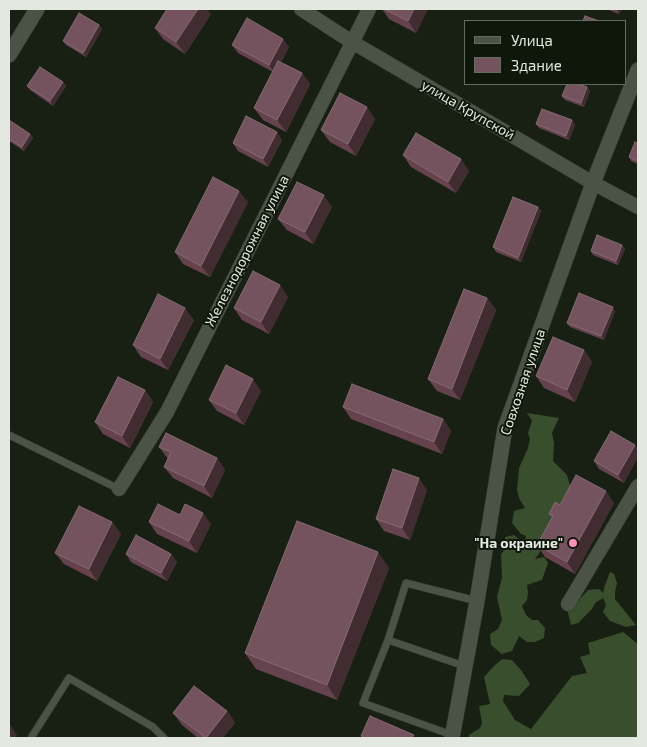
<!DOCTYPE html>
<meta charset="utf-8">
<style>
body{margin:0}
#map{position:relative;width:647px;height:747px;overflow:hidden;background:#182014;font-family:"Exo 2",sans-serif}
canvas{display:block}
.frame{position:absolute;inset:0;border:10px solid #e3e8e0;pointer-events:none}
.legend{position:absolute;left:464px;top:20px;width:162px;height:65px;box-sizing:border-box;background:#0f170b;border:1px solid #646b60;margin:0;padding:6px 9px;list-style:none;font-size:15px;color:#e3e8e0}
.legend li{display:flex;align-items:center;gap:10px;height:25px}
.legend b{width:25px;border:1px solid #646b60}
</style>
<div id="map">
<canvas width="647" height="747"></canvas>
<div class="frame"></div>
<ul class="legend">
<li><b style="height:6px;background:#4a5345"></b>Улица</li>
<li><b style="height:14px;background:#74535f"></b>Здание</li>
</ul>
</div>
<script>
const c = document.querySelector('canvas').getContext('2d');
c.lineJoin = 'round';
function fillPath(path, color) { c.fillStyle = color; c.fill(path, 'evenodd'); }
const shape = rows => new Path2D(rows.map(r => 'M' + r).join(''));
function trace(path, color, width, dash) { c.strokeStyle = color; c.lineWidth = width; c.lineCap = dash ? 'butt' : 'round'; c.setLineDash(dash || []); c.stroke(path); }
function label(font, color, halo, rows, align = 'center') {
  c.font = font + ' "Exo 2",sans-serif'; c.lineWidth = 4; c.setLineDash([]); c.textBaseline = 'middle'; c.strokeStyle = halo; c.fillStyle = color; for (const [text, x, y, turn = 0] of rows) {
    c.save(); c.translate(x, y); c.rotate((+turn || 0) * Math.PI / 180); c.textAlign = isNaN(turn) ? turn : align; if (halo) c.strokeText(text, 0, 0); c.fillText(text, 0, 0); c.restore();
  }
}
const forest = shape([
 [527,413,559,418,552,433,554,443,553,461,567,475,573,496,554,532,535,559,544,557,548,563,542,580,527,585,528,593,527,600,522,606,526,615,532,620,538,620,545,628,544,638,535,642,527,642,519,636,512,651,502,654,491,645,490,634,498,629,502,620,497,597,502,578,501,554,507,547,505,537,514,535,520,540,525,540,526,536,521,534,512,523,514,511,525,508,519,498,517,490,519,468,528,448,530,439,528,433,532,421],
 [610,572,614,574,617,583,615,592,615,599,636,625,626,627,610,621,603,612,606,605,603,598,595,603,592,609,578,623,571,625,567,609,576,603,588,590,599,589,603,593,605,585],
 [623,632,638,644,638,738,469,738,469,735,480,728,482,723,479,706,490,704,484,677,494,666,502,659,512,660,521,670,530,684,519,696,504,695,503,701,515,720,531,729,572,676,587,673,580,657,590,654,588,643]
]);
const lane = shape([
 [9,435,119,489],
 [388,640,464,666],
 [452,735,363,703,388,640,406,583,477,601],
 [31,738,69,678,153,727,164,738]
]);
const street = shape([
 [301,9,352,42,593,183,638,207],
 [119,489,167,412,369,9],
 [568,604,638,486]
]);
const secondary = shape([
 [9,55,37,9],
 [452,738,477,601,505,428,593,183,638,70]
]);
const wall = shape([
 [382,9,428,9,416,33,389,19],
 [606,9,622,9,619,14],
 [211,14,185,54,163,39,155,28],
 [99,25,102,29,86,57,66,45,63,41],
 [232,45,289,47,281,62,302,73,310,84,286,132,263,120,254,108,273,72,238,53],
 [63,82,66,86,53,106,30,90,27,86],
 [587,87,590,91,584,107,565,100,562,96],
 [375,119,356,156,330,142,321,130],
 [9,120,30,134,33,138,24,151,9,141],
 [572,120,575,125,569,140,539,128,536,124],
 [282,140,268,167,238,151,233,143],
 [638,143,638,164,631,161,629,157],
 [403,155,469,171,456,193,411,167],
 [248,202,210,277,183,264,175,252],
 [332,207,313,244,287,230,278,219],
 [538,207,541,211,521,262,496,252,493,247],
 [622,245,625,249,618,265,593,255,591,251],
 [288,297,269,334,242,320,234,308],
 [487,298,496,310,460,400,437,391,428,379],
 [615,311,604,340,570,327,567,323],
 [194,320,168,370,141,357,133,345],
 [584,350,592,362,575,402,544,388,536,376],
 [145,390,153,402,130,448,103,434,95,422],
 [261,391,244,425,217,411,209,400],
 [343,407,443,419,451,431,442,454,351,419],
 [635,445,638,450,638,457,624,483,599,469,594,461],
 [159,447,217,458,225,470,212,498,173,478,164,467,168,459],
 [427,490,410,540,384,531,376,519],
 [614,503,575,574,545,557,537,545,552,518,549,514,560,505],
 [180,515,211,524,197,553,157,534,149,522],
 [112,522,121,534,97,581,64,564,55,553],
 [126,554,171,554,177,562,167,581,131,562],
 [389,568,337,700,256,669,245,653],
 [227,711,235,723,223,738,198,738,182,725,173,713]
]);
const shadedWall = shape([
 [198,9,207,9,211,14,185,54,176,42],
 [414,9,428,9,416,33,408,21],
 [617,9,622,9,619,14,617,10],
 [99,25,102,29,86,57,83,53],
 [283,39,289,47,274,73,269,65],
 [302,73,310,84,286,132,277,120],
 [63,82,66,86,53,106,50,101],
 [587,87,590,91,584,107,581,103],
 [367,107,375,119,356,156,348,144],
 [572,120,575,125,569,140,566,136],
 [277,132,282,140,268,167,263,159],
 [30,134,33,138,24,151,22,147],
 [461,159,469,171,456,193,448,182],
 [239,191,248,202,210,277,201,266],
 [324,195,332,207,313,244,305,232],
 [538,207,541,211,521,262,518,258],
 [622,245,625,249,618,265,616,261],
 [280,285,288,297,269,334,261,322],
 [487,298,496,310,460,400,452,389],
 [613,307,615,311,604,340,601,336],
 [185,308,194,320,168,370,160,359],
 [584,350,592,362,575,402,567,390],
 [253,379,261,391,244,425,236,413],
 [145,390,153,402,130,448,122,436],
 [443,419,451,431,442,454,434,442],
 [635,445,638,450,638,457,624,483,618,475],
 [217,458,225,470,212,498,204,486],
 [419,478,427,490,410,540,402,528],
 [606,491,614,503,575,574,567,562],
 [203,513,211,524,197,553,189,541],
 [112,522,121,534,97,581,89,569],
 [378,552,389,568,337,700,327,685],
 [171,554,177,562,167,581,161,573],
 [227,711,235,723,223,738,206,738],
 [9,723,17,735,15,738,9,738]
]);
const building = shape([
 [167,9,198,9,176,42,155,28,167,9],
 [384,9,414,9,408,21,384,9],
 [79,13,99,25,83,53,63,41,79,13],
 [585,16,599,21,583,21,585,16],
 [247,18,283,39,269,65,232,45,247,18],
 [278,61,302,73,277,120,254,108,278,61],
 [40,67,63,82,50,101,27,86,40,67],
 [567,84,579,84,587,87,581,103,562,96,567,84],
 [340,93,367,107,348,144,321,130,340,93],
 [542,109,572,120,566,136,536,124,542,109],
 [246,116,277,132,263,159,233,143,246,116],
 [9,120,30,134,22,147,9,139,9,120],
 [416,133,461,159,448,182,403,155,416,133],
 [635,142,638,143,638,161,629,157,635,142],
 [213,177,239,191,201,266,175,252,213,177],
 [297,182,324,195,305,232,278,219,297,182],
 [513,197,538,207,518,258,493,247,513,197],
 [597,235,622,245,616,261,591,251,597,235],
 [253,271,280,285,261,322,234,308,253,271],
 [464,289,487,298,452,389,428,379,464,289],
 [579,293,613,307,601,336,567,323,579,293],
 [158,294,185,308,160,359,133,345,158,294],
 [553,337,584,350,567,390,536,376,553,337],
 [226,365,253,379,236,413,209,400,226,365],
 [118,377,145,390,122,436,95,422,118,377],
 [352,384,443,419,434,442,343,407,352,384],
 [611,431,635,445,618,475,594,461,611,431],
 [166,433,217,458,204,486,164,467,171,452,159,447,166,433],
 [393,469,419,478,402,528,376,519,393,469],
 [576,475,606,491,567,562,537,545,553,516,549,514,555,502,560,505,576,475],
 [158,504,180,515,185,504,203,513,189,541,149,522,158,504],
 [79,506,112,522,89,569,55,553,79,506],
 [297,521,378,552,327,685,245,653,297,521],
 [136,535,171,554,161,573,126,554,136,535],
 [194,686,227,711,206,738,173,713,194,686],
 [370,716,414,735,412,738,365,738,361,736,370,716]
]);
const markers = [
 [573,543,5,"#ff8eb9"]
];
const streetNames = [
 ["улица Крупской",468,110,30],
 ["Железнодорожная улица",247,251,-63],
 ["Совхозная улица",523,382,-71]
];
const poiNames = [
 ["\"На окраине\"",563,543]
];
fillPath(forest, '#384e2c');
trace(lane, '#353b33', 8);
trace(street, '#353b33', 15);
trace(secondary, '#353b33', 16);
trace(lane, '#4a5345', 7);
trace(street, '#4a5345', 14);
trace(secondary, '#4a5345', 15);
fillPath(wall, '#66424f');
fillPath(shadedWall, '#412d31');
fillPath(building, '#74535f');
trace(building, '#856b73', 1);
for (const [x, y, r, color] of markers) { const dot = new Path2D(); dot.arc(x, y, r, 0, 2 * Math.PI); c.fillStyle = color; c.fill(dot); trace(dot, '#0f170b', 2); }
label('14px', '#e3e8e0', '#0f170b', streetNames);
label('bold 14px', '#e3e8e0', '#0f170b', poiNames, 'right');
</script>
